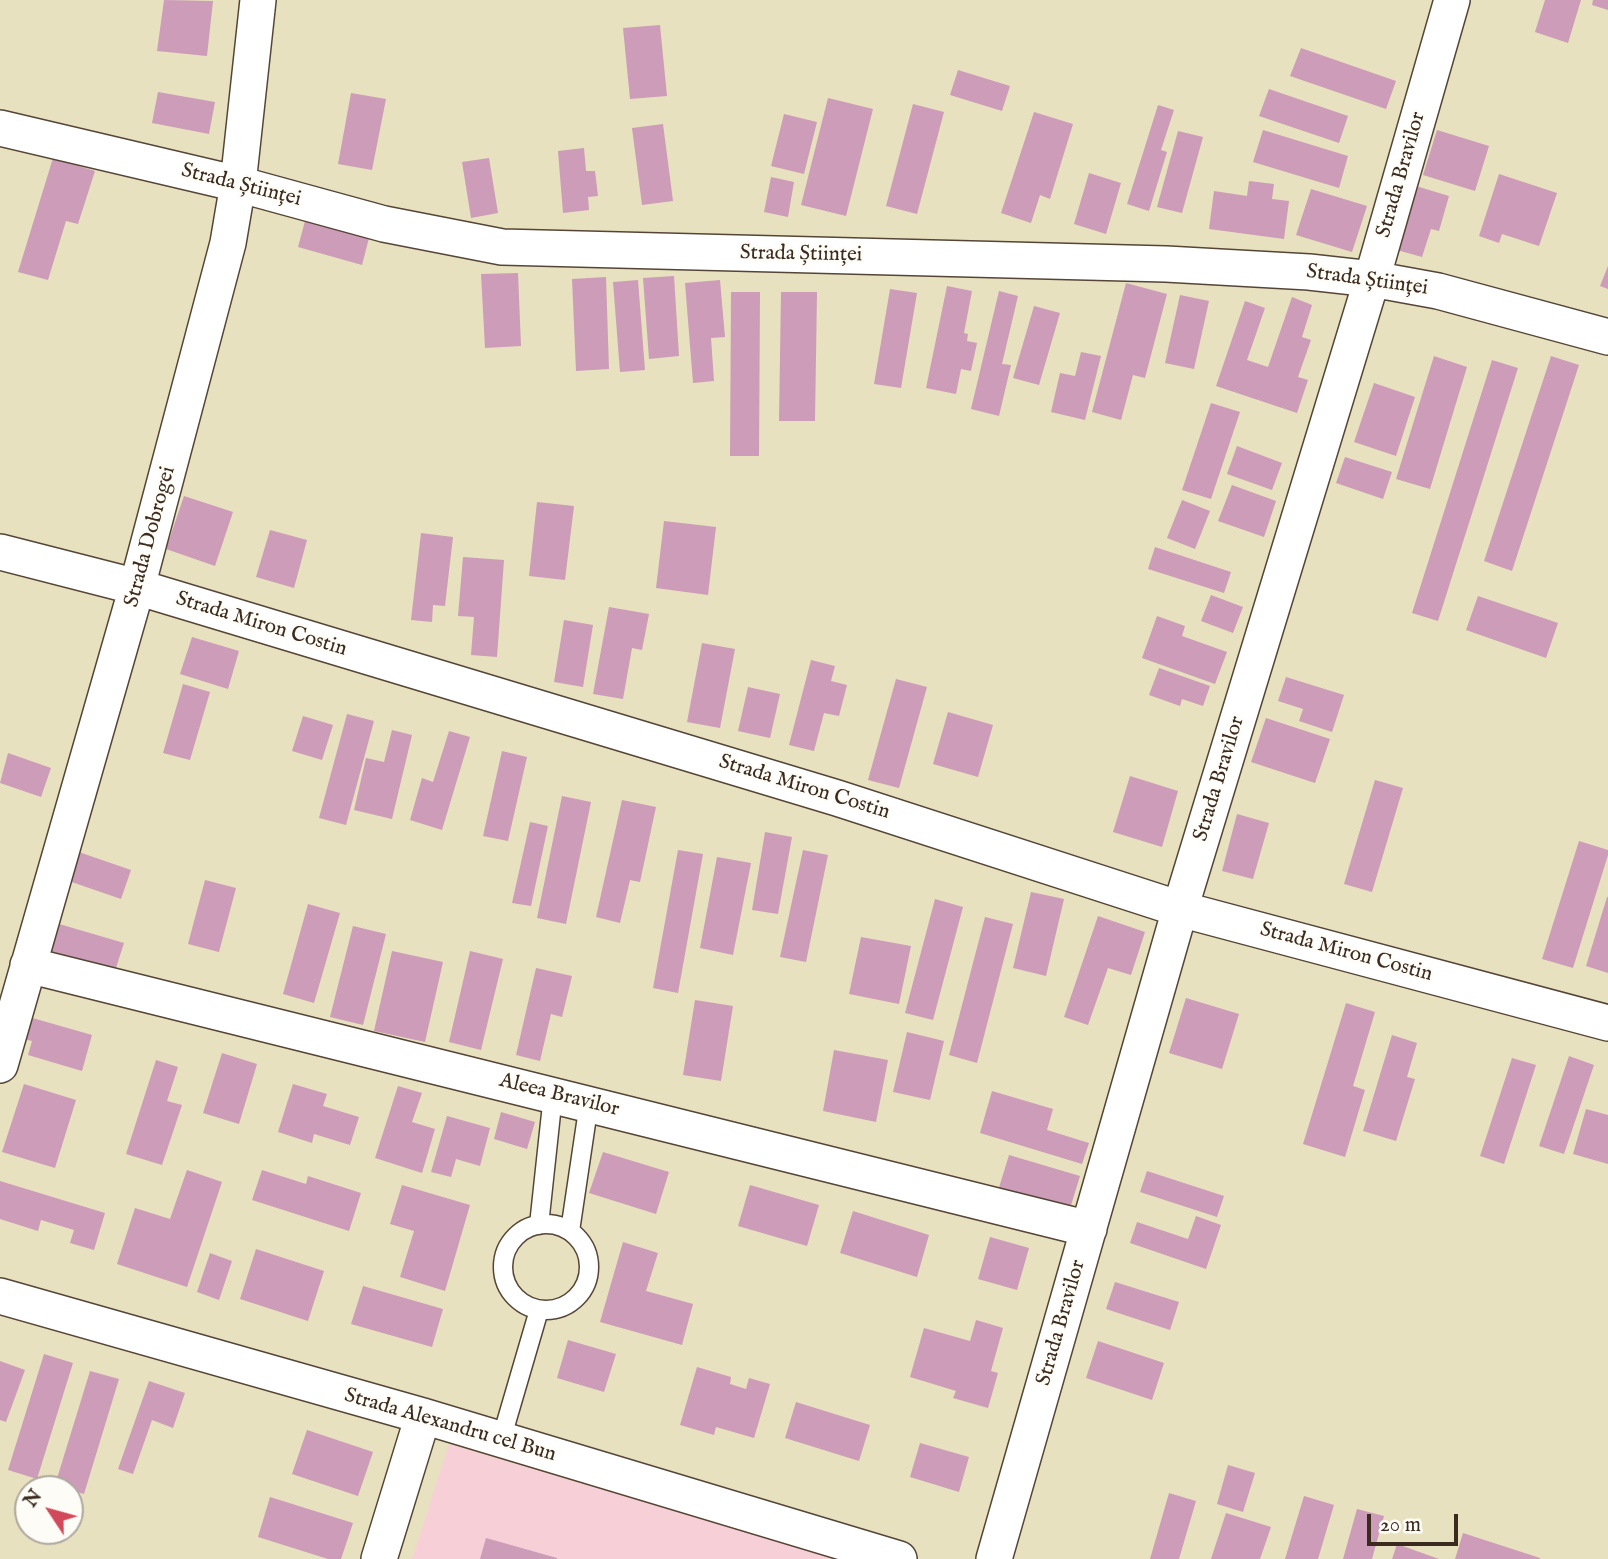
<!DOCTYPE html>
<meta charset="utf-8">
<style>
body{margin:0}
#map{position:relative;width:1608px;height:1559px;overflow:hidden;background:#e8e1bf;font-family:"IM FELL English",serif}
canvas{display:block}
.north{position:absolute;left:14px;top:1475px;width:70px;height:70px;box-sizing:border-box;background:#fdfcf7;border:2px solid #afa8a0;border-radius:50%;rotate:306deg;font-size:19px;font-weight:700;line-height:28px;text-align:center;color:#3b2a1e}
.north::after{content:'';display:block;margin:auto;width:24px;height:32px;background:#d1495b;clip-path:polygon(50% 0,100% 100%,50% 72%,0 100%)}
.scale{position:absolute;left:1367px;top:1514px;width:91px;height:32px;box-sizing:border-box;border:4px solid #3b2a1e;border-top:0;padding-left:9px;font-size:21px;line-height:24px;white-space:nowrap;color:#3b2a1e;-webkit-text-stroke:5px #fdfcf7;paint-order:stroke}
</style>
<div id="map">
<canvas width="1608" height="1559"></canvas>
<div class="north">N</div>
<div class="scale">20 m</div>
</div>
<script>
const c = document.querySelector('canvas').getContext('2d');
c.lineJoin = 'round';
function fillPath(path, color) { c.fillStyle = color; c.fill(path, 'evenodd'); }
const shape = rows => new Path2D(rows.map(r => 'M' + r).join(''));
function trace(path, color, width, dash) { c.strokeStyle = color; c.lineWidth = width; c.lineCap = dash ? 'butt' : 'round'; c.setLineDash(dash || []); c.stroke(path); }
function label(font, color, halo, rows, align = 'center') {
  c.font = font + ' "IM FELL English",serif'; c.lineWidth = 5; c.setLineDash([]); c.textBaseline = 'middle'; c.strokeStyle = halo; c.fillStyle = color; for (const [text, x, y, turn = 0] of rows) {
    c.save(); c.translate(x, y); c.rotate((+turn || 0) * Math.PI / 180); c.textAlign = isNaN(turn) ? turn : align; if (halo) c.strokeText(text, 0, 0); c.fillText(text, 0, 0); c.restore();
  }
}
const built = shape([
 [449,1444,835,1559,412,1559]
]);
const building = shape([
 [164,0,213,1,207,56,157,51],
 [1545,0,1581,0,1568,43,1535,32],
 [1593,0,1608,0,1608,10,1592,5],
 [660,25,667,96,630,99,623,28],
 [1301,48,1396,81,1386,109,1290,76],
 [958,70,1010,86,1002,111,950,95],
 [1269,89,1348,116,1339,143,1259,116],
 [158,92,215,102,209,134,152,123],
 [351,93,386,99,372,170,338,164],
 [828,98,873,109,846,216,801,205],
 [913,104,944,112,917,214,886,206],
 [1158,105,1174,110,1161,150,1167,152,1149,211,1127,204],
 [1034,112,1073,124,1050,199,1040,195,1031,223,1001,213],
 [784,114,817,122,804,174,771,166],
 [663,124,673,201,642,205,632,128],
 [1263,130,1348,156,1339,188,1253,162],
 [1437,130,1489,146,1475,191,1423,175],
 [1178,131,1203,137,1182,213,1157,207],
 [584,148,586,171,595,171,598,196,588,197,589,210,563,213,558,151],
 [53,158,95,171,78,224,66,221,48,280,18,272],
 [489,158,498,213,471,218,462,162],
 [1089,173,1121,183,1106,234,1074,224],
 [1499,174,1557,193,1539,246,1502,234,1499,243,1479,236],
 [771,177,794,182,788,217,764,212],
 [1249,181,1274,184,1272,199,1289,201,1284,239,1209,229,1214,191,1247,196],
 [1416,186,1449,196,1439,231,1431,229,1422,257,1397,250],
 [1311,189,1367,206,1352,252,1296,235],
 [305,221,369,238,362,265,298,247],
 [1608,266,1608,289,1600,286],
 [518,273,521,346,485,348,481,274],
 [674,276,679,356,649,359,643,278],
 [606,277,609,369,576,371,572,279],
 [638,280,645,370,620,372,613,282],
 [720,280,725,337,711,338,714,381,693,383,685,283],
 [1126,283,1167,294,1145,378,1133,375,1121,420,1092,412],
 [947,286,972,291,964,333,968,334,967,341,977,343,971,371,961,369,956,394,926,388],
 [890,289,917,293,901,388,874,384],
 [999,291,1018,296,1002,364,1011,365,999,416,971,409],
 [731,292,760,292,759,456,730,456],
 [781,292,817,292,815,421,779,421],
 [1180,295,1209,301,1194,369,1165,363],
 [1292,297,1312,305,1302,337,1311,340,1298,377,1308,380,1297,413,1216,386,1245,301,1265,308,1247,360,1268,367],
 [1034,306,1060,313,1039,385,1013,378],
 [1081,352,1101,356,1085,420,1051,412,1060,373,1075,376],
 [1434,356,1467,367,1430,489,1396,479],
 [1551,356,1579,365,1512,571,1484,561],
 [1492,360,1518,368,1438,621,1412,613],
 [1374,383,1415,397,1396,456,1354,442],
 [1211,403,1240,412,1211,499,1182,490],
 [1237,446,1282,463,1272,490,1227,474],
 [1345,457,1392,472,1383,499,1336,483],
 [1232,485,1276,501,1264,537,1218,521],
 [184,496,233,512,215,566,166,549],
 [1182,500,1210,511,1195,549,1167,538],
 [537,502,574,506,565,580,529,576],
 [664,521,716,527,708,595,656,588],
 [270,530,307,540,294,588,256,577],
 [421,533,453,537,445,606,433,605,432,622,411,620],
 [1155,547,1231,572,1224,593,1148,569],
 [463,557,504,560,497,657,471,655,474,617,458,616],
 [1211,595,1243,607,1233,633,1201,621],
 [1478,596,1558,623,1546,658,1466,630],
 [609,607,649,614,642,650,632,648,623,699,593,694],
 [1157,616,1185,626,1182,636,1227,652,1215,684,1142,658],
 [564,620,593,625,583,687,554,682],
 [192,637,239,651,228,689,180,674],
 [702,643,735,649,720,728,687,722],
 [811,660,835,666,831,681,847,685,839,716,824,713,814,751,789,745],
 [1159,668,1210,686,1203,706,1182,699,1180,706,1149,695],
 [1286,677,1344,695,1332,732,1299,721,1303,709,1278,701],
 [896,679,927,687,899,788,868,780],
 [183,684,210,692,190,760,163,753],
 [748,687,780,694,770,738,738,731],
 [948,712,993,725,978,777,933,764],
 [347,714,374,721,346,825,319,818],
 [303,716,333,725,322,760,292,751],
 [1266,718,1330,739,1315,783,1251,762],
 [392,730,412,735,392,819,354,810,366,758,384,762],
 [449,731,470,737,442,830,410,820,422,778,433,782],
 [502,751,527,757,508,841,483,836],
 [8,753,51,768,41,797,0,783],
 [1130,776,1178,791,1162,847,1113,832],
 [1375,780,1403,788,1372,892,1344,884],
 [562,796,591,802,566,924,537,918],
 [622,800,656,807,640,882,630,880,620,923,596,917],
 [1237,814,1269,823,1253,879,1222,871],
 [530,822,548,826,531,906,512,903],
 [765,832,792,837,778,914,752,910],
 [1579,841,1608,850,1608,855,1573,968,1542,959],
 [70,849,131,870,121,899,60,878],
 [678,850,703,854,678,993,653,988],
 [803,850,828,855,806,962,780,957],
 [717,857,751,863,733,955,700,948],
 [205,880,236,888,219,952,188,944],
 [1031,892,1064,899,1046,976,1013,968],
 [1607,897,1608,897,1608,973,1586,966],
 [935,899,963,907,933,1020,905,1013],
 [308,904,340,913,314,1003,283,994],
 [1098,916,1145,932,1131,975,1108,968,1088,1025,1064,1017],
 [985,917,1013,924,977,1063,949,1055],
 [49,921,124,943,113,977,39,955],
 [353,926,386,934,363,1025,330,1017],
 [861,937,911,946,899,1004,849,994],
 [392,951,443,962,425,1042,374,1031],
 [470,951,503,959,481,1050,449,1042],
 [536,968,572,976,562,1017,551,1014,540,1061,516,1055],
 [1186,998,1239,1014,1222,1069,1169,1053],
 [695,1000,733,1006,721,1081,683,1075],
 [1346,1003,1375,1012,1353,1086,1365,1090,1345,1157,1303,1144],
 [29,1017,92,1035,82,1071,28,1055,32,1041,23,1039],
 [907,1032,944,1041,930,1100,893,1092],
 [1392,1035,1417,1043,1407,1077,1415,1079,1396,1141,1363,1131],
 [834,1050,888,1060,876,1122,823,1111],
 [222,1053,257,1064,239,1124,203,1113],
 [1569,1056,1594,1065,1564,1154,1539,1146],
 [1512,1058,1536,1065,1504,1164,1480,1156],
 [156,1060,178,1067,167,1101,182,1105,162,1165,126,1154],
 [24,1084,76,1100,55,1168,2,1152],
 [293,1084,327,1094,323,1106,359,1117,350,1145,314,1134,312,1143,278,1132],
 [398,1086,422,1093,412,1122,435,1129,422,1173,375,1158],
 [992,1091,1053,1109,1047,1130,1089,1143,1082,1164,980,1133],
 [1586,1109,1608,1115,1608,1164,1573,1154],
 [501,1112,535,1122,527,1149,494,1139],
 [447,1116,490,1128,480,1166,456,1159,451,1177,431,1172],
 [603,1152,669,1172,656,1214,589,1193],
 [1009,1155,1080,1176,1068,1215,997,1194],
 [187,1170,222,1182,187,1287,117,1264,135,1208,170,1219],
 [262,1170,306,1184,308,1176,361,1193,349,1231,252,1200],
 [1147,1171,1224,1196,1217,1217,1140,1192],
 [0,1181,105,1213,94,1250,70,1243,74,1230,41,1220,38,1231,0,1219],
 [402,1185,470,1205,445,1291,400,1277,414,1231,390,1224],
 [750,1185,819,1205,807,1246,738,1226],
 [853,1211,929,1235,917,1277,840,1253],
 [1196,1216,1221,1225,1206,1269,1130,1243,1137,1222,1188,1239],
 [990,1237,1029,1248,1017,1290,978,1279],
 [623,1242,658,1253,646,1291,693,1304,682,1345,600,1322],
 [256,1249,324,1271,308,1321,240,1299],
 [210,1253,232,1261,219,1300,197,1292],
 [1115,1282,1179,1302,1170,1330,1106,1309],
 [363,1286,443,1309,432,1347,351,1324],
 [976,1320,1003,1328,991,1371,998,1373,988,1408,953,1398,956,1391,910,1377,924,1328,970,1341],
 [568,1340,616,1354,604,1392,557,1378],
 [1098,1341,1164,1363,1152,1400,1086,1378],
 [44,1354,73,1363,37,1479,8,1470],
 [0,1361,25,1370,6,1422,0,1420],
 [697,1367,731,1377,730,1384,746,1389,749,1378,770,1384,754,1438,716,1427,714,1435,680,1425],
 [90,1371,119,1379,84,1494,55,1485],
 [149,1381,185,1393,173,1428,152,1420,133,1474,118,1469],
 [796,1402,870,1425,859,1461,785,1438],
 [307,1430,373,1452,358,1496,292,1474],
 [920,1443,969,1457,959,1492,910,1477],
 [1228,1465,1255,1473,1243,1512,1217,1504],
 [1169,1493,1196,1501,1179,1559,1150,1559],
 [1304,1496,1334,1505,1318,1559,1285,1559],
 [270,1497,353,1523,341,1559,328,1559,258,1537],
 [1357,1509,1384,1516,1372,1559,1343,1559],
 [1226,1513,1271,1527,1260,1559,1211,1559],
 [1463,1533,1540,1558,1540,1559,1455,1559],
 [486,1538,557,1558,557,1559,480,1559],
 [1397,1544,1439,1559,1392,1559]
]);
const service = shape([
 '503 1267a43 43 0 1 1 86 0a43 43 0 1 1-86 0Z',
 [539,1225,553,1095],
 [570,1231,589,1103],
 [501,1440,539,1310]
]);
const minor = shape([
 [0,128,238,184,384,224,502,247,1166,264,1309,272,1372,279,1438,291,1608,337],
 [0,552,137,587,837,798,1180,909,1608,1023],
 [28,965,1089,1229],
 [0,1065,137,587,228,243,238,184,258,0],
 [0,1296,423,1416,899,1559],
 [379,1559,423,1416],
 [994,1559,1180,909,1372,279,1452,0]
]);
const streetNames = [
 ["Strada Bravilor",1402,175,-74],
 ["Strada Științei",241,186,14],
 ["Strada Științei",801,255,1],
 ["Strada Științei",1367,281,8],
 ["Strada Dobrogei",151,537,-75],
 ["Strada Miron Costin",261,625,17],
 ["Strada Bravilor",1220,779,-73],
 ["Strada Miron Costin",804,788,17],
 ["Strada Miron Costin",1346,953,15],
 ["Aleea Bravilor",559,1096,14],
 ["Strada Bravilor",1062,1323,-74],
 ["Strada Alexandru cel Bun",450,1426,16]
];
fillPath(built, '#f6cfd7');
fillPath(building, '#cc9cb8');
trace(service, '#554536', 21);
trace(minor, '#554536', 38);
trace(service, '#fff', 18);
trace(minor, '#fff', 35);
label('21px', '#3b2a1e', '#fdfcf7', streetNames);
</script>
